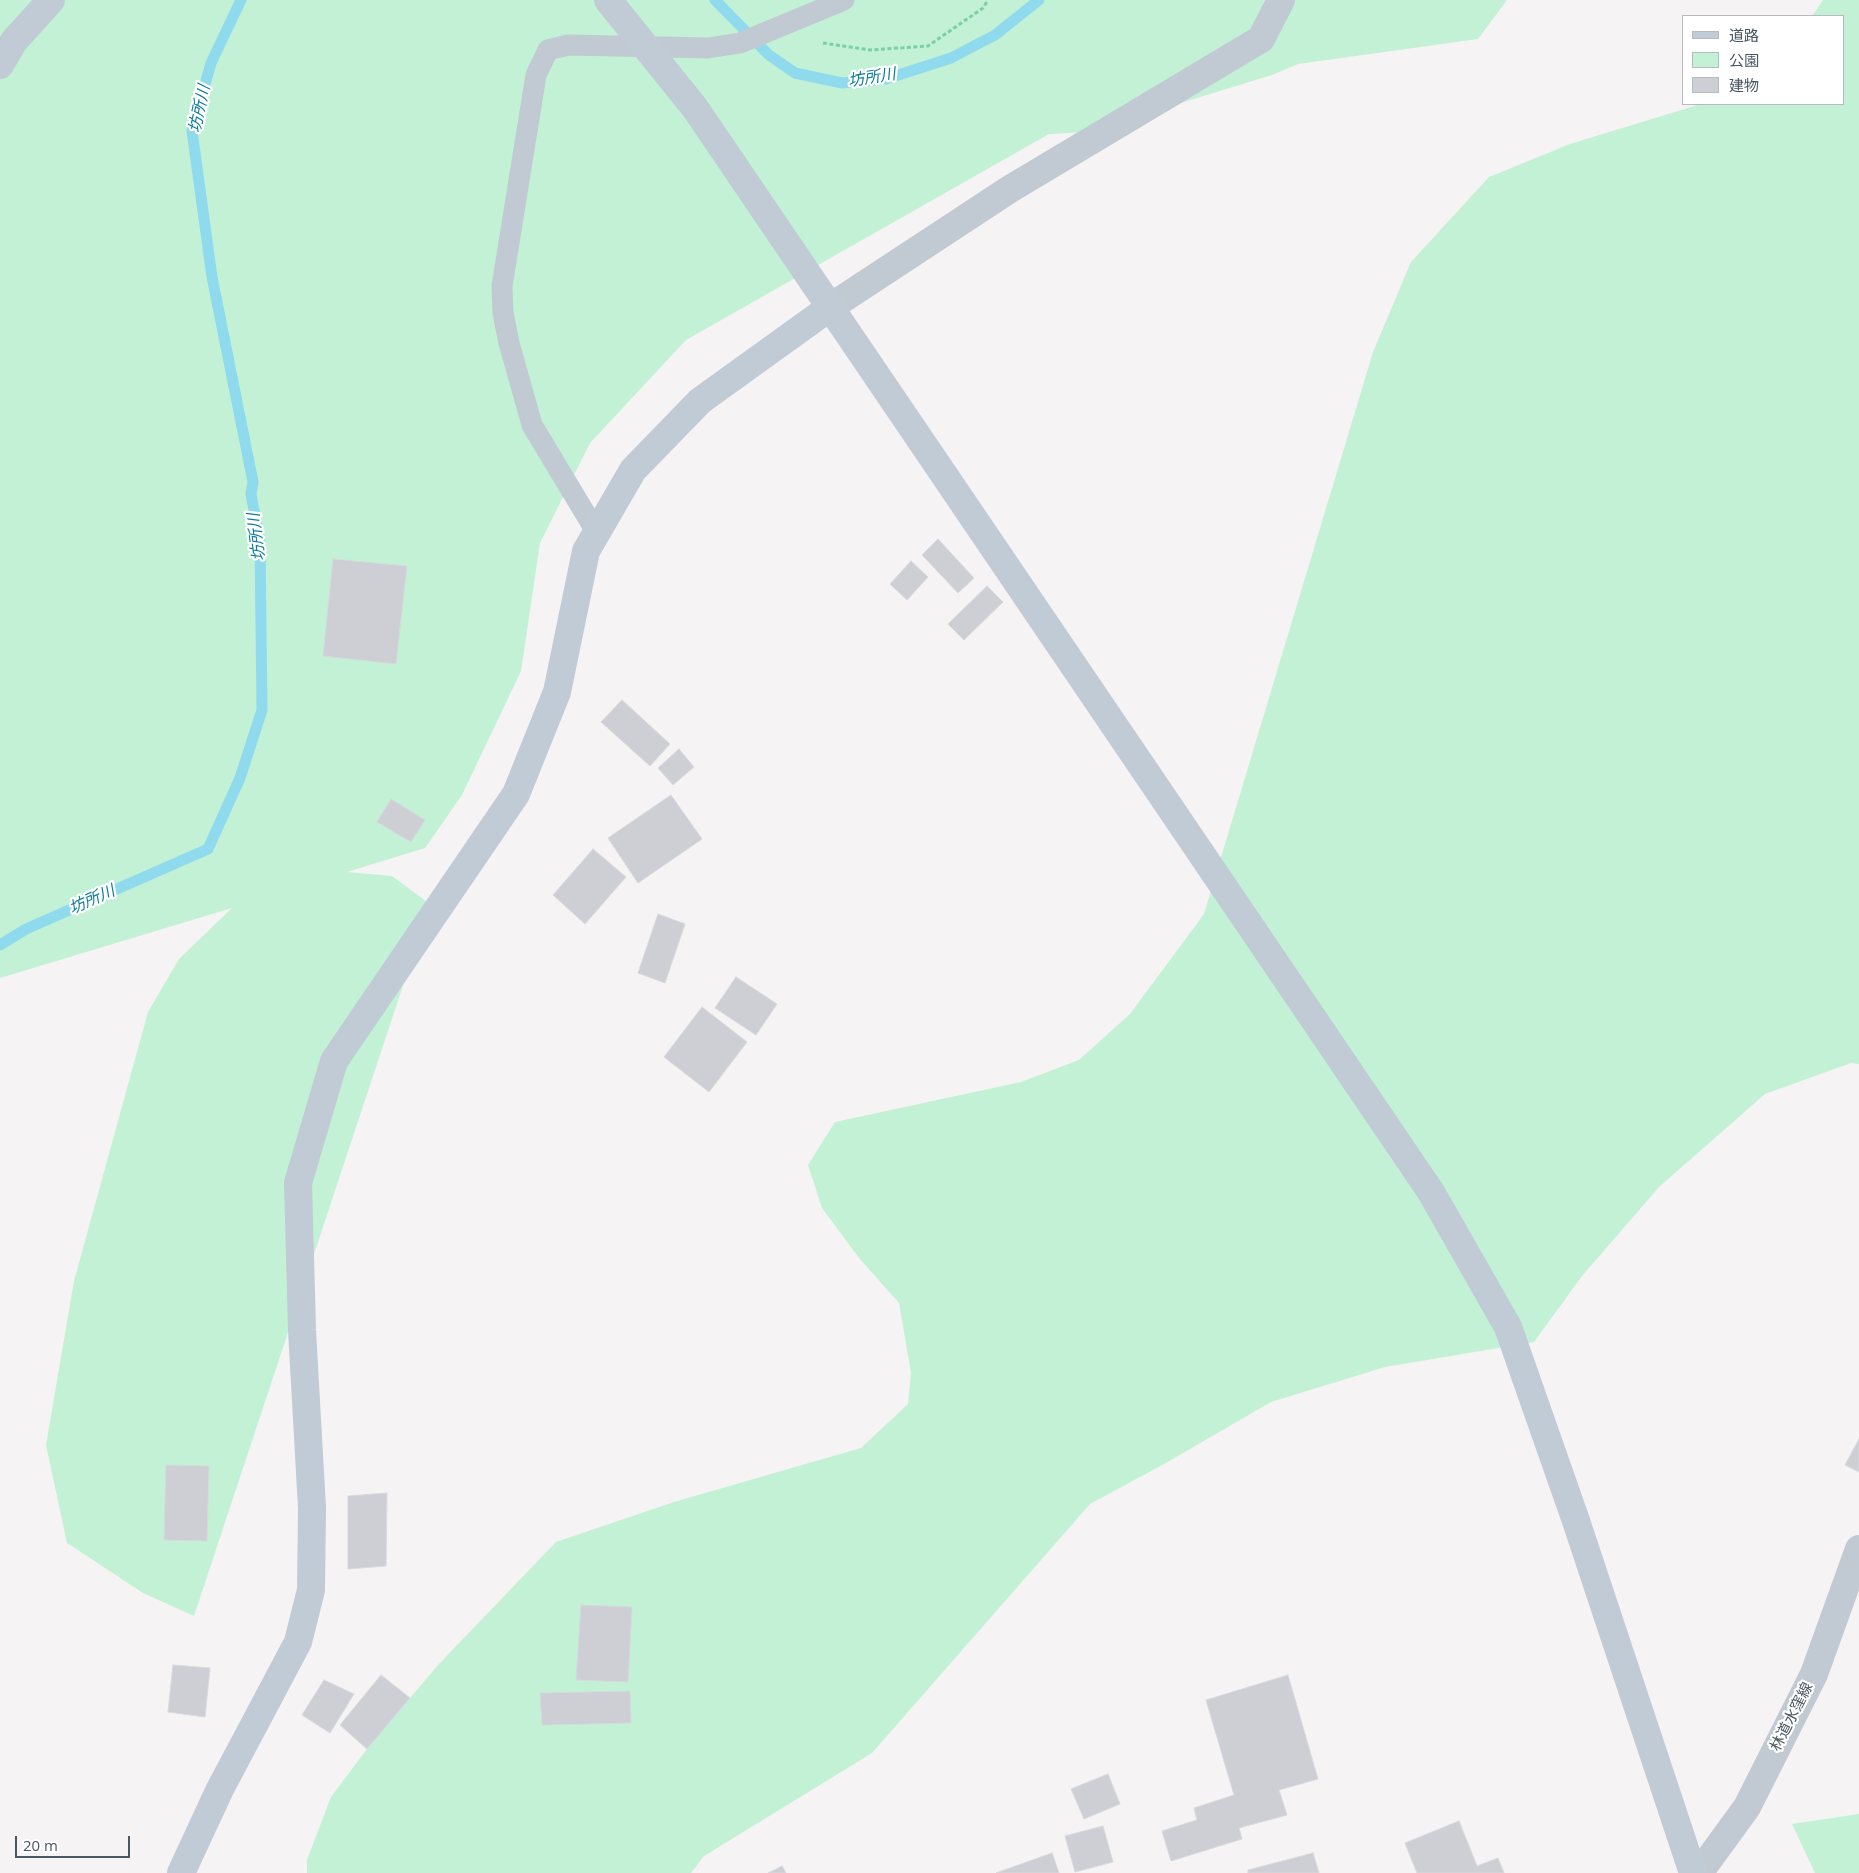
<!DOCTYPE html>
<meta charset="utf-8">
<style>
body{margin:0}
#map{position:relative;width:1859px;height:1873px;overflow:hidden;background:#f5f3f3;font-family:"Open Sans","Noto Sans JP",sans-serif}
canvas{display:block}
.legend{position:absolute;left:1682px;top:15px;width:162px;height:90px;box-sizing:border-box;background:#fff;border:1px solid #b7bbc0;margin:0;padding:6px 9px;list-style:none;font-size:15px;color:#4a5661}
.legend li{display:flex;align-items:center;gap:10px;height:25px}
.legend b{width:25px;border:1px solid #b7bbc0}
.scale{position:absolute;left:15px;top:1836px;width:115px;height:22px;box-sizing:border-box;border:2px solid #4a5661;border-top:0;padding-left:6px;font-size:15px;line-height:18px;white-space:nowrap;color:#4a5661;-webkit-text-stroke:4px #fff;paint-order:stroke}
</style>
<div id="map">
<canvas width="1859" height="1873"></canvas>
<ul class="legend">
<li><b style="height:6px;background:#c1cbd6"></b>道路</li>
<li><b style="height:14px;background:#c3f1d5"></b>公園</li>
<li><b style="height:14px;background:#cdcfd5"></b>建物</li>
</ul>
<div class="scale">20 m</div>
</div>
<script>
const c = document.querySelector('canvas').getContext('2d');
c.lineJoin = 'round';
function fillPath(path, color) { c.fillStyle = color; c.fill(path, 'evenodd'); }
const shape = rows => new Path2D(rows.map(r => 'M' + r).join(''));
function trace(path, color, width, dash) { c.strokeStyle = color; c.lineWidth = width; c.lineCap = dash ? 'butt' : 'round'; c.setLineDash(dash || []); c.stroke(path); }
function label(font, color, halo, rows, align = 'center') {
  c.font = font + ' "Open Sans","Noto Sans JP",sans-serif'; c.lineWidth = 4.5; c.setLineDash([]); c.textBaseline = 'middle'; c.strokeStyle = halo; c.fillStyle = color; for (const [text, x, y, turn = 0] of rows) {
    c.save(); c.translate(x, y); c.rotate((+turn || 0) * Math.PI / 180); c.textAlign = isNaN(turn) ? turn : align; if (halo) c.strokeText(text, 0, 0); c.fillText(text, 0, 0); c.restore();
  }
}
const green = shape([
 [0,0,1507,0,1478,39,1298,64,1272,75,1086,132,1049,134,686,340,590,443,540,543,521,671,462,795,425,848,347,872,392,876,430,904,194,1616,143,1593,67,1543,46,1445,74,1281,148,1012,179,959,232,908,0,978],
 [1823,0,1859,0,1859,1064,1851,1063,1765,1094,1659,1187,1582,1276,1534,1342,1385,1367,1271,1402,1164,1464,1090,1504,872,1753,704,1856,691,1873,307,1873,307,1860,331,1797,367,1749,438,1665,556,1542,674,1502,861,1448,908,1404,911,1373,899,1303,859,1258,822,1208,808,1165,835,1122,1021,1082,1079,1060,1130,1014,1204,914,1373,352,1411,262,1489,177,1570,144,1701,104,1843,104,1843,16,1811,16,1815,12],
 [1859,1814,1859,1873,1815,1873,1792,1824]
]);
const stream = shape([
 [715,0,769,55,795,73,842,83,886,79,951,58,995,35,1039,0],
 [0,945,26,929,208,849,240,778,262,710,260,542,251,494,253,482,212,277,192,131,211,63,241,0]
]);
const building = shape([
 [938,539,974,578,958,593,922,555,938,539],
 [333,559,407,566,396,664,323,656,333,559],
 [911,561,928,577,907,600,890,584,911,561],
 [987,586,1003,602,964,640,948,624,987,586],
 [622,700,670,744,650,766,601,722,622,700],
 [679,749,694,767,673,785,658,768,679,749],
 [671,795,702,839,638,883,608,838,671,795],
 [391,799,425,820,411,842,377,822,391,799],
 [593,849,626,877,585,924,553,895,593,849],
 [658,914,685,924,665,983,638,973,658,914],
 [736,977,777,1004,756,1035,715,1008,736,977],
 [702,1007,747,1042,709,1092,664,1057,702,1007],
 [1859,1439,1859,1472,1845,1465,1859,1439],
 [166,1465,209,1466,207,1541,164,1540,166,1465],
 [387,1493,386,1566,348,1569,348,1496,387,1493],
 [581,1605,632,1607,628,1682,576,1680,581,1605],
 [173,1665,210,1668,205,1717,168,1712,173,1665],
 [381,1675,410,1698,367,1749,340,1725,381,1675],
 [1288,1675,1318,1779,1279,1790,1287,1815,1239,1828,1242,1839,1171,1861,1162,1831,1197,1820,1194,1808,1234,1795,1206,1700,1288,1675],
 [324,1680,354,1694,330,1733,302,1715,324,1680],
 [630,1691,631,1723,542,1725,540,1693,630,1691],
 [1108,1774,1120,1804,1084,1819,1071,1789,1108,1774],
 [1459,1821,1477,1866,1498,1858,1504,1873,1417,1873,1405,1843,1459,1821],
 [1103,1826,1113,1862,1075,1872,1065,1836,1103,1826],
 [1052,1853,1059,1873,996,1873,1052,1853],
 [1313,1853,1319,1873,1248,1873,1248,1870,1313,1853],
 [782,1866,786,1873,768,1873,782,1866]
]);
const path = shape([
 [823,43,870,50,928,46,983,8,988,0]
]);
const lane = shape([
 [597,533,532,425,509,343,503,313,502,286,536,75,548,50,568,45,708,48,740,43,844,0]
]);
const street = shape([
 [829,308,1010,189,1261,39,1281,0],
 [1699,1873,1747,1807,1814,1674,1859,1549]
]);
const secondary = shape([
 [608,0,695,108,1431,1192,1508,1327,1575,1518,1693,1873],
 [0,65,14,41,51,0],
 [181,1873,220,1789,298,1642,311,1590,312,1508,302,1330,298,1183,334,1061,516,794,557,692,586,551,633,470,700,401,829,308]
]);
const streetNames = [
 ["林道水窪線",1792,1717,-63]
];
const waterNames = [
 ["坊所川",872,78,-9],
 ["坊所川",200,109,-78],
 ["坊所川",257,537,-97],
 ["坊所川",92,900,-24]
];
fillPath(green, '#c3f1d5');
trace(stream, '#90daee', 11);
fillPath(building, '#cdcfd5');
trace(building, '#d7d9de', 1);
trace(path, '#7ad0a6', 3, [4, 2.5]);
trace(lane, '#c1cad2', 21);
trace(street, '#c1cad2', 28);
trace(secondary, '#c1cbd6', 28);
label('15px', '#4a5661', '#fff', streetNames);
label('italic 16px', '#0c7c9b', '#fff', waterNames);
</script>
